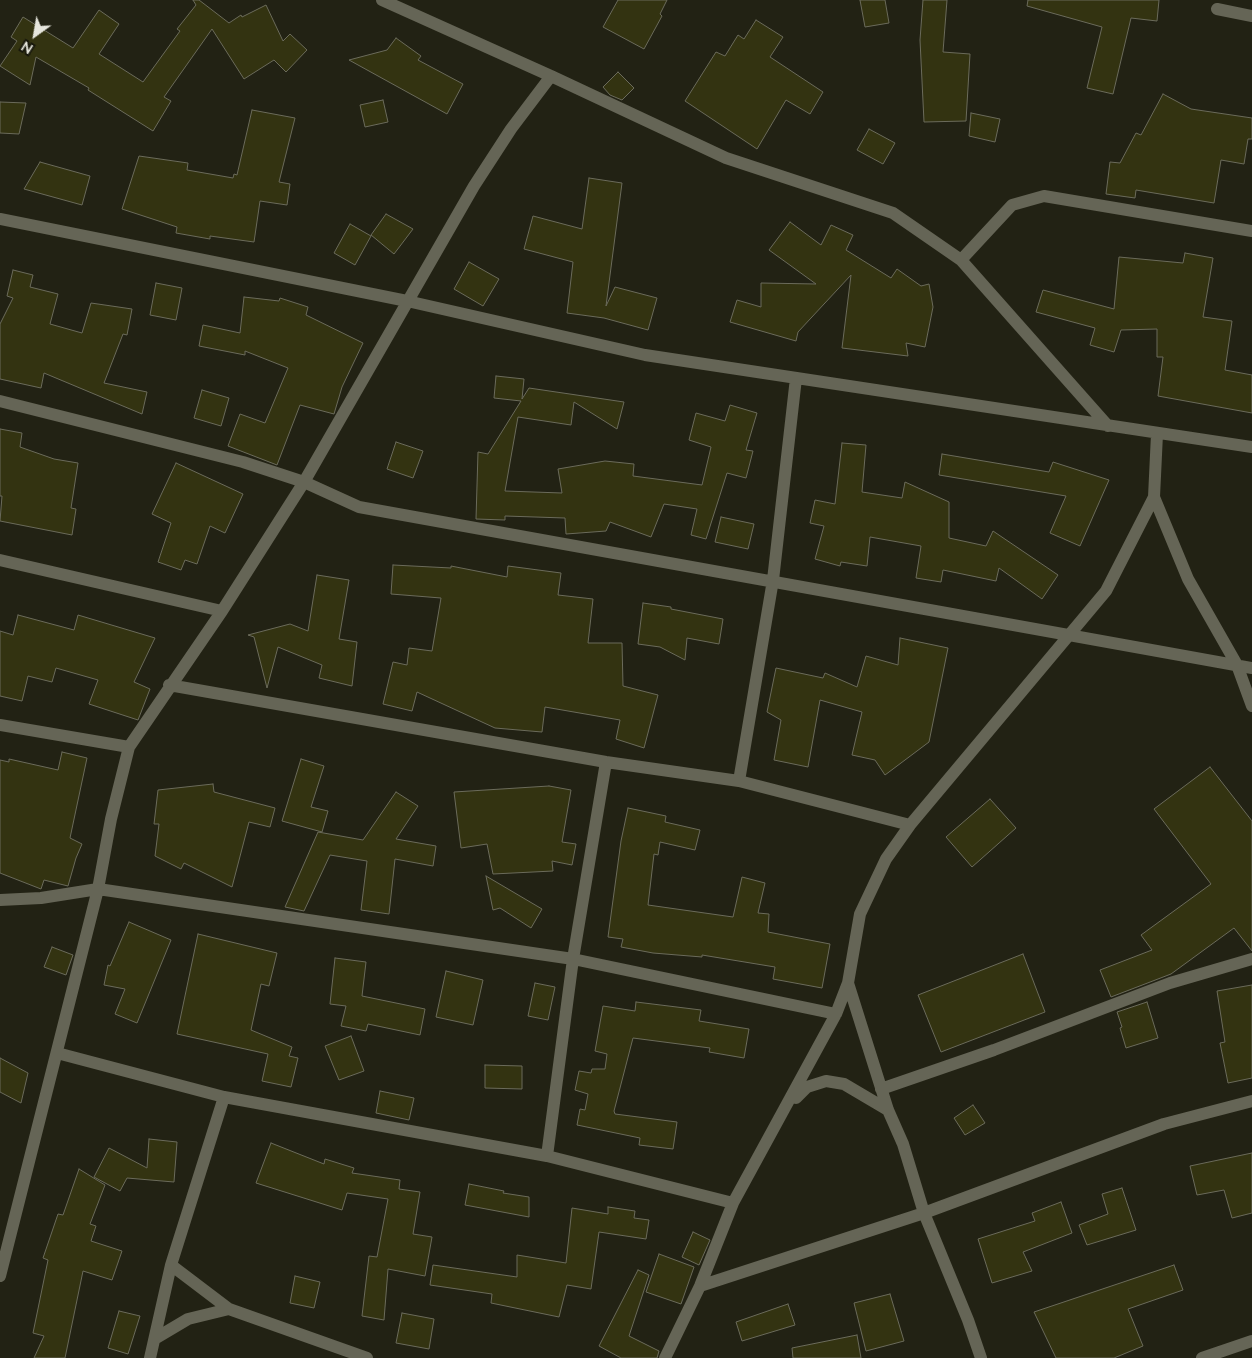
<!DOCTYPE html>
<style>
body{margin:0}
#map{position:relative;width:1252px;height:1358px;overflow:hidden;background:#222214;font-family:Mulish,sans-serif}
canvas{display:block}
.north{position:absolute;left:10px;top:10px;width:50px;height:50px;-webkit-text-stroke:4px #18180b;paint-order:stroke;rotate:212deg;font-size:14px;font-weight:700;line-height:20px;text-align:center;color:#e6e6dd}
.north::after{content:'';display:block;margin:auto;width:18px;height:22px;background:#e6e6dd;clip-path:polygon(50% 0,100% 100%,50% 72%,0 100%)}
</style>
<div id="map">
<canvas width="1252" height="1358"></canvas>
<div class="north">N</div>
</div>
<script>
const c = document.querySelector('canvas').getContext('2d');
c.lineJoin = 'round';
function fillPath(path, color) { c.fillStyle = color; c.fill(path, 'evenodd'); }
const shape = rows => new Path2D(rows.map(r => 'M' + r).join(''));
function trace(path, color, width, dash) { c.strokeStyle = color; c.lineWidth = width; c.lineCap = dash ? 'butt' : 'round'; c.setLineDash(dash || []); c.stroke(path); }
const building = shape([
 [193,0,199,0,229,23,241,15,242,17,266,5,283,41,290,34,307,50,286,72,274,60,244,79,212,29,164,97,171,101,153,131,88,90,89,88,36,57,30,85,0,66,17,41,11,37,23,17,73,48,99,10,119,24,99,54,143,82,180,31,177,29,196,5,193,0],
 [618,0,667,0,660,14,662,16,644,49,603,27,618,0],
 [860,0,885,0,889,23,865,27,860,0],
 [923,0,947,0,943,52,970,54,966,121,924,122,920,40,923,0],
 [1028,0,1159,0,1157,21,1131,18,1113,94,1087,88,1102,27,1027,6,1028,0],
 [756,20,783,37,770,57,823,92,810,114,786,100,757,149,685,101,716,52,725,56,738,35,744,39,756,20],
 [396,38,421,56,418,60,463,84,447,114,349,60,387,50,396,38],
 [618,72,634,88,622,100,610,95,603,87,618,72],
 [1163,94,1191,109,1252,118,1252,139,1248,139,1244,164,1221,160,1214,203,1136,190,1135,198,1106,194,1110,162,1120,163,1136,133,1141,135,1163,94],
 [383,100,388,122,365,127,360,105,383,100],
 [0,102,26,103,19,134,0,133,0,102],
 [252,110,295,118,279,182,290,184,287,205,260,201,254,242,210,236,210,239,176,233,177,227,122,209,139,156,188,163,187,170,233,178,234,174,237,175,252,110],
 [971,113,1000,119,995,142,969,136,971,113],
 [869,129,895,143,883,164,857,150,869,129],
 [40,162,90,176,82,205,24,189,40,162],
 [589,178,622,183,606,306,615,287,657,298,648,330,604,318,567,313,573,262,524,249,533,216,582,229,589,178],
 [386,214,413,229,394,254,371,235,386,214],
 [790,222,821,245,831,225,853,235,846,250,891,278,897,269,921,286,929,284,933,307,925,347,906,343,908,356,842,348,851,275,798,332,796,341,730,322,737,300,761,307,761,283,816,284,769,250,790,222],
 [350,224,371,236,355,265,334,253,350,224],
 [1185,253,1213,258,1203,317,1232,321,1225,370,1252,375,1252,413,1158,396,1163,357,1157,357,1157,329,1121,330,1114,352,1090,345,1095,328,1036,312,1043,290,1114,309,1119,257,1183,263,1185,253],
 [469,262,499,279,483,306,454,289,469,262],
 [13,270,33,275,30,287,58,294,50,324,82,333,91,303,132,309,127,335,123,334,104,383,147,392,142,414,44,373,41,388,0,379,0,324,13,298,7,296,13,270],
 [156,283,182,288,176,320,150,315,156,283],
 [244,297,279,301,280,298,308,307,306,315,363,343,342,387,334,414,300,405,277,465,228,446,240,414,265,423,288,368,245,351,245,355,199,346,203,325,240,333,244,297],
 [496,376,524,379,522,399,529,388,624,402,617,429,574,402,571,425,518,417,505,491,562,493,558,469,605,461,634,464,633,476,702,485,711,447,689,440,696,413,725,421,730,405,757,413,746,450,753,451,746,478,727,473,706,539,691,535,697,509,664,504,651,537,610,522,606,531,566,534,565,518,505,516,505,520,476,519,478,452,488,454,521,401,494,398,496,376],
 [202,390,229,398,221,426,194,418,202,390],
 [0,429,22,433,20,447,54,459,78,463,71,508,76,509,72,535,0,521,2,496,0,496,0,429],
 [396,442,423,451,413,478,387,469,396,442],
 [842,443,866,445,862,492,902,498,905,482,949,502,949,538,986,546,993,531,1058,575,1042,599,999,568,996,581,943,570,941,582,916,578,921,546,870,537,867,566,841,562,840,566,815,559,824,526,810,523,815,500,835,504,842,443],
 [942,454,1049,472,1053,462,1109,480,1080,546,1050,533,1066,496,939,475,942,454],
 [176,463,243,494,225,533,210,526,197,564,185,560,181,570,158,562,171,523,152,514,176,463],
 [721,517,754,524,748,549,715,542,721,517],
 [393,565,451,568,451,566,507,577,508,566,561,573,558,595,593,599,588,643,622,643,623,686,658,695,644,748,616,739,620,720,545,707,542,732,495,728,417,692,412,711,383,704,393,662,407,665,409,648,432,651,441,598,391,594,393,565],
 [317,575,349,580,339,639,357,642,352,686,319,678,322,665,278,647,267,688,254,637,248,635,290,624,308,631,317,575],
 [643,603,671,607,671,609,723,619,719,644,687,638,685,660,660,647,638,644,643,603],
 [18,615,74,630,78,615,155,638,134,682,150,689,138,720,89,704,98,680,56,668,52,682,28,676,22,701,0,696,0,631,13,635,18,615],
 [900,638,948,648,929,742,885,775,875,760,852,755,862,712,820,700,808,767,774,760,781,720,767,712,776,668,823,678,825,673,857,687,866,656,898,665,900,638],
 [62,752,87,758,70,838,82,844,76,858,68,886,44,880,41,889,0,873,0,760,9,762,9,759,58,770,62,752],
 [301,759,324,766,311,807,328,811,322,832,282,821,301,759],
 [1210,767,1252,821,1252,951,1234,928,1171,974,1111,997,1100,970,1152,950,1141,935,1211,884,1154,809,1210,767],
 [213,784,214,792,275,808,270,827,249,822,232,887,184,863,181,869,155,856,159,824,154,824,158,790,213,784],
 [549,786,571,790,562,842,576,844,572,865,552,861,553,871,493,874,487,844,461,848,454,792,549,786],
 [396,792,418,806,396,839,436,846,433,866,395,859,389,914,361,910,367,861,330,855,304,911,285,907,318,832,363,840,396,792],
 [990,799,1016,828,972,867,946,837,990,799],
 [628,808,666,816,665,822,700,830,695,850,660,842,658,855,654,854,648,905,733,917,742,877,765,883,758,913,769,914,768,932,830,944,822,988,773,979,775,967,702,955,702,957,653,953,621,947,623,939,608,937,621,841,628,808],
 [486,876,542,909,531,928,500,908,493,910,486,876],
 [129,922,171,940,137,1023,115,1014,125,989,104,985,108,965,110,966,129,922],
 [198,934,277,953,269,986,261,984,251,1030,292,1047,289,1056,298,1058,291,1087,262,1081,268,1054,177,1034,198,934],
 [52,947,73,955,66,975,44,967,52,947],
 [1023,954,1045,1012,941,1052,918,995,1023,954],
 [335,958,366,962,362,996,425,1009,420,1035,368,1024,366,1031,341,1026,346,1006,330,1004,335,958],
 [446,971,483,980,473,1025,436,1017,446,971],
 [535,983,555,987,548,1020,528,1016,535,983],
 [1252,985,1252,1078,1228,1083,1220,1043,1225,1042,1217,991,1252,985],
 [636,1002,701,1010,699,1021,749,1029,744,1058,709,1052,710,1048,633,1038,614,1111,615,1114,677,1122,673,1149,639,1145,640,1138,577,1125,580,1109,585,1110,588,1094,575,1090,579,1071,591,1073,592,1069,605,1069,607,1054,595,1051,603,1006,635,1011,636,1002],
 [1147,1002,1158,1038,1126,1048,1120,1028,1122,1027,1117,1012,1147,1002],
 [351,1036,364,1071,339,1080,325,1046,351,1036],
 [0,1058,28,1073,21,1103,0,1092,0,1058],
 [485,1065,522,1066,522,1089,485,1088,485,1065],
 [380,1091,414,1098,409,1120,376,1113,380,1091],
 [973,1105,985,1123,965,1135,954,1118,973,1105],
 [149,1139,177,1142,174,1182,127,1178,120,1191,94,1177,109,1148,147,1168,149,1139],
 [271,1143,324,1164,325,1159,354,1168,352,1173,400,1180,399,1189,420,1192,413,1234,432,1237,425,1276,388,1269,384,1320,362,1316,369,1256,377,1257,388,1199,347,1193,342,1210,256,1183,271,1143],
 [1252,1153,1252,1213,1232,1218,1224,1190,1197,1195,1190,1166,1252,1153],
 [79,1169,105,1185,90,1224,96,1226,91,1241,122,1251,112,1280,83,1271,65,1358,34,1358,44,1336,33,1333,48,1260,43,1258,58,1214,63,1215,79,1169],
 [469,1184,504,1191,503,1193,529,1197,529,1217,465,1205,469,1184],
 [1122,1188,1136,1230,1087,1245,1079,1225,1108,1214,1102,1194,1122,1188],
 [1061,1202,1072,1233,1023,1252,1032,1271,992,1283,978,1239,1035,1221,1032,1213,1061,1202],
 [608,1207,635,1211,634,1218,649,1220,646,1239,599,1232,591,1289,567,1285,559,1317,491,1303,492,1294,430,1285,433,1265,517,1277,517,1255,566,1263,572,1208,608,1214,608,1207],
 [693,1232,710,1240,699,1265,682,1257,693,1232],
 [659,1254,694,1267,681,1304,646,1292,659,1254],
 [1174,1265,1183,1290,1128,1309,1143,1346,1114,1358,1056,1358,1034,1312,1174,1265],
 [638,1270,649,1275,629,1336,659,1351,657,1358,621,1358,599,1346,638,1270],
 [295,1276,320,1282,314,1308,290,1303,295,1276],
 [890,1294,904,1341,866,1351,854,1303,890,1294],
 [788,1304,795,1325,742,1341,736,1322,788,1304],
 [119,1311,140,1316,128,1354,108,1348,119,1311],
 [402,1313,434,1319,429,1349,396,1343,402,1313],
 [857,1335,861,1358,793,1358,792,1348,857,1335]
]);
const minor = shape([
 [382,0,551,76],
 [1217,9,1252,16],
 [0,219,407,301,645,355,1252,447],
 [961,260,1012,205,1044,196,1252,231],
 [0,401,243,462,304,482,359,507,1252,668],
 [1154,497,1188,579,1237,665,1252,706],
 [0,560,222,611],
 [169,685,606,762,739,781,910,825],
 [0,725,129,747],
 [739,781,773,580,796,378],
 [0,900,41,898,98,889,573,959,836,1014],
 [848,983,888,1110,903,1144,924,1213,968,1320,981,1358],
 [57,1053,224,1097],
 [881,1089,994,1050,1170,983,1252,959],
 [796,1098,807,1087,826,1081,844,1084,888,1110],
 [547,1156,573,959,606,762],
 [0,1276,98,889,111,819,129,747,222,611,304,482,474,186,511,129,551,76,726,158,893,213,961,260,1108,426],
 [700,1286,924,1213,1164,1124,1252,1101],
 [156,1338,188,1319,229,1309],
 [150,1358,171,1265],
 [367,1358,229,1309,171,1265,224,1097,547,1156,733,1203],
 [665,1358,700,1286,733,1203,836,1014,848,983,860,914,886,859,910,825,1106,591,1154,497,1157,434],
 [1202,1358,1252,1341]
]);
fillPath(building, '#331');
trace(building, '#6b6b5b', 1);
trace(minor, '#656556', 12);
</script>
